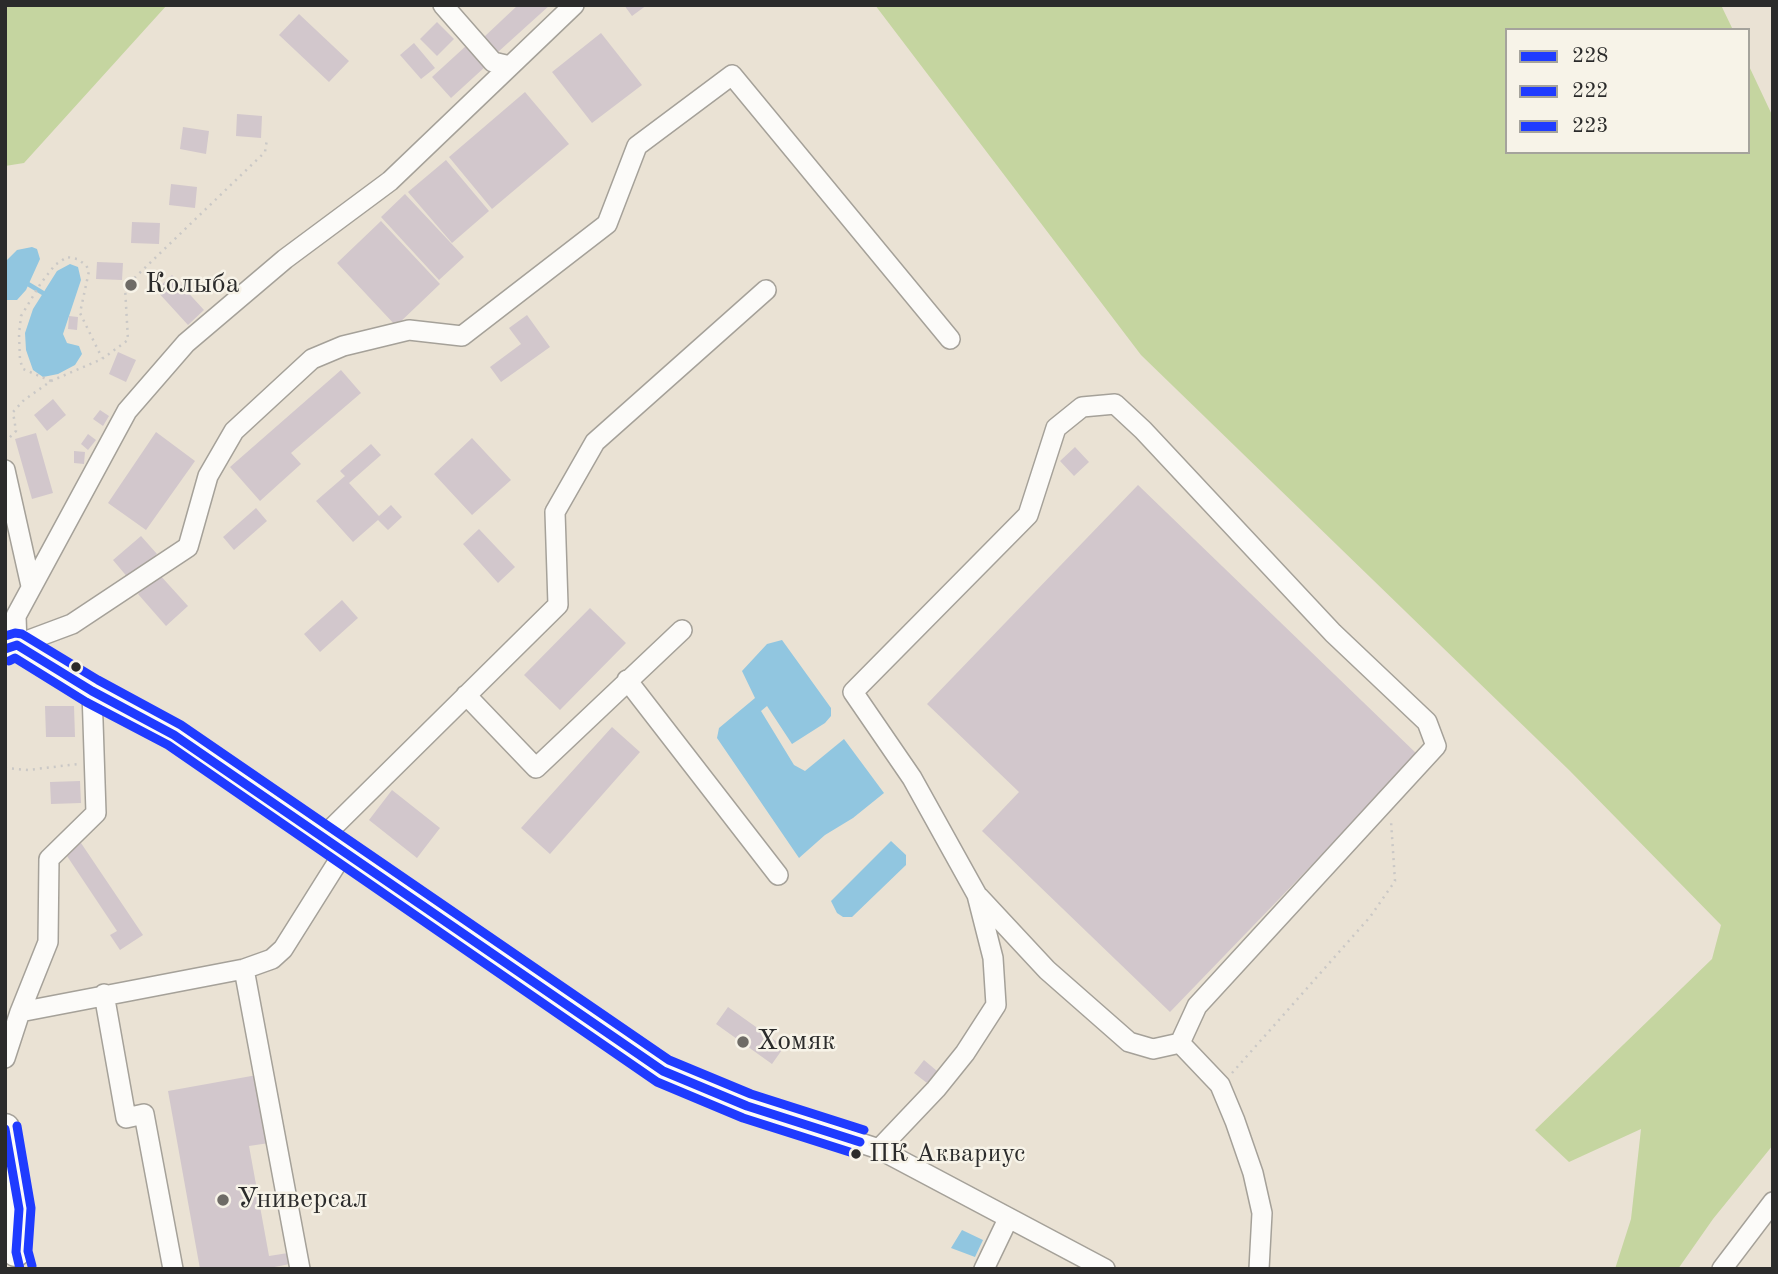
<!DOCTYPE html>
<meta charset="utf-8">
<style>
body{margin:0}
#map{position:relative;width:1778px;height:1274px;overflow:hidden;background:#eae2d4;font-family:"Old Standard TT",serif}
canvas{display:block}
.frame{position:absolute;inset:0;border:7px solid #2b2b2b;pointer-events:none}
.legend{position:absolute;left:1505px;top:28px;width:245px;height:126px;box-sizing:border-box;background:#f7f3e8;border:2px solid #a5a39c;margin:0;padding:9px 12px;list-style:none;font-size:21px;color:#2b2b2b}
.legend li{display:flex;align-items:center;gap:14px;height:35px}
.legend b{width:35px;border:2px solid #a5a39c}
</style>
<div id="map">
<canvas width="1778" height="1274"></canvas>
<div class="frame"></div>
<ul class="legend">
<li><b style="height:9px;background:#1f3bff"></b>228</li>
<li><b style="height:9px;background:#1f3bff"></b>222</li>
<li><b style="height:9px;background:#1f3bff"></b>223</li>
</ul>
</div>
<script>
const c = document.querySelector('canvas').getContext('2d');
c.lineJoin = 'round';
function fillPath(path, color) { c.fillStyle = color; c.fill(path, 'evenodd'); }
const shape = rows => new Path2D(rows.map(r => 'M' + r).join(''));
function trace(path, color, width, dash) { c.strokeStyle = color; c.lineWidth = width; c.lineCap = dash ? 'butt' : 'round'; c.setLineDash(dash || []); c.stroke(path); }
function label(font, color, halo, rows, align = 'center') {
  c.font = font + ' "Old Standard TT",serif'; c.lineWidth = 5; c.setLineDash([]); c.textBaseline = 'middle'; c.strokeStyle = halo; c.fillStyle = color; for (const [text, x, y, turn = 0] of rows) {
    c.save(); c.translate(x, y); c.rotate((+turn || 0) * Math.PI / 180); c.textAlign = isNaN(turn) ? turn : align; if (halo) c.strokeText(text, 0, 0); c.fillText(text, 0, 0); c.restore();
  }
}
const green = shape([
 [5,5,167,5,24,163,5,166],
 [875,5,1721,5,1733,30,1507,30,1507,152,1748,152,1748,64,1773,117,1773,1145,1713,1219,1678,1269,1615,1269,1631,1219,1641,1129,1569,1162,1535,1130,1712,959,1721,925,1570,771,1141,355]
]);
const water = shape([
 [32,247,37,249,40,259,26,290,17,300,5,300,7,260,17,250],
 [70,264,78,267,81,280,63,334,67,343,79,346,82,354,75,365,58,374,43,377,33,370,26,350,25,333,33,309,57,271],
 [782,640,831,708,831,716,825,723,792,744,767,706,761,711,794,765,805,771,844,739,884,793,853,818,825,835,799,858,717,738,719,728,755,698,742,671,767,644],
 [891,841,906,855,906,865,852,917,843,917,837,913,831,901],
 [962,1230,983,1240,975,1257,951,1248]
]);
const stream = shape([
 [28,284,43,293]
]);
const building = shape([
 [518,5,550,5,498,52,484,37],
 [624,5,647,5,632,16],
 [299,14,349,61,329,82,279,35],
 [437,22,454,39,437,56,420,39],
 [601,33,642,85,592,123,552,72],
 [414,43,435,68,421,79,400,55],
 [467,45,486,66,451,98,432,77],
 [525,92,569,144,492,209,449,157],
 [237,114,262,116,261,138,236,136],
 [183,127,209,131,206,154,180,149],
 [446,160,489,211,452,243,408,192],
 [171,184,197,187,195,208,169,205],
 [405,194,464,257,439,280,381,217],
 [381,221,440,284,396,326,337,263],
 [132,222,160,223,159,244,131,243],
 [97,262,123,263,122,280,96,279],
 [172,275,204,310,188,325,156,290],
 [527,315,550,347,501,382,490,367,521,344,509,328],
 [69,316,78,317,77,330,68,329],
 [118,352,136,360,126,382,109,374],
 [341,370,361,393,291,453,301,464,260,501,230,467],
 [53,399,66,415,47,431,34,415],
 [100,410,109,416,103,426,93,419],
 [156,432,195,461,146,530,108,503],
 [36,433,53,493,32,499,15,439],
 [88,434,96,440,88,450,81,444],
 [472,438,511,480,472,515,434,474],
 [371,444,381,455,349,483,379,516,391,505,402,517,388,530,378,520,353,542,316,501,345,476,340,471],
 [1075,447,1089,462,1074,476,1060,461],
 [74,451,85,452,84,464,74,463],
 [1138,485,1418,755,1170,1012,982,831,1019,792,927,704],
 [256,508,267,521,234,550,223,537],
 [479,529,515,567,498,583,463,544],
 [141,536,157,554,129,579,113,560],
 [159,574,188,606,166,626,138,594],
 [342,600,358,618,320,652,304,634],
 [590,608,626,643,560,710,524,675],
 [45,706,74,706,75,737,46,737],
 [612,727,640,752,550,854,521,828],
 [80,781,81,803,51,804,50,782],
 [392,790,440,828,417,858,369,820],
 [81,843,143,935,120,950,110,935,117,931,65,853],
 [728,1007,784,1047,772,1064,716,1024],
 [924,1060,937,1071,927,1083,914,1073],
 [257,1075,269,1143,249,1146,269,1256,288,1253,290,1264,264,1269,200,1269,168,1091]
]);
const path = shape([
 [51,381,23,369,20,360,19,334,21,316,41,283,55,265,67,257,77,259,86,265,89,271,80,313,102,358],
 [5,442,16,431,13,412,24,400,51,381,102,359,128,340,125,287,265,152,267,139],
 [5,768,28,770,78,764],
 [1232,1073,1370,917,1395,881,1391,821]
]);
const minor = shape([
 [443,5,493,62,510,66],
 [5,470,31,586],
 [17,645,92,691,174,735,663,1071,747,1106,879,1149,1105,1269],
 [17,645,16,616,127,411,186,343,285,259,390,181,574,5],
 [5,649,72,624,188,547,208,476,234,431,312,359,343,346,409,330,462,336,607,224,637,146,732,75,950,339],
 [627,680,778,875],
 [466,695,536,768,682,630],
 [324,836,558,605,555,512,595,442,766,290],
 [979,897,1047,970,1129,1042,1153,1049,1180,1043],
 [244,969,300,1269],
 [104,994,126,1118,144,1114,173,1269],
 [20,1012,244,969,272,959,283,949,344,852],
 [5,1058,20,1012,48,942,49,859,96,813,92,691],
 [879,1149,936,1089,965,1053,996,1005,993,958,977,895,912,778,853,692,1028,515,1056,428,1082,407,1115,404,1143,430,1333,633,1427,722,1436,746,1197,1006,1180,1043,1220,1085,1235,1121,1253,1173,1262,1213,1259,1269],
 [984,1269,1008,1219],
 [1722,1269,1773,1202]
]);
const highway = shape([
 [5,1128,19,1209,16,1252]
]);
const bus1 = shape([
 [5,649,17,645,92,691,174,735,663,1071,747,1106,860,1142],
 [5,1129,19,1209,16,1252,20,1269]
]);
const bus2 = shape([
 [9,661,15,658,86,702,168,745,657,1082,743,1118,856,1154]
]);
const bus3 = shape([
 [5,636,15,633,22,634,98,680,181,725,669,1060,751,1094,864,1130],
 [17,1126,31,1208,28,1251,32,1266]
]);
const markers = [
 [131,285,7,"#6e6b66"],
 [76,667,6,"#2b2b2b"],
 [743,1042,7,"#6e6b66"],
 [856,1154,6,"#2b2b2b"],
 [223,1200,7,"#6e6b66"]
];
const busNames = [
 ["ПК Аквариус",869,1154]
];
const poiNames = [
 ["Колыба",145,285],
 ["Хомяк",757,1042],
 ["Универсал",237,1200]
];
fillPath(green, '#c5d5a0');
fillPath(water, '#91c6e0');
trace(stream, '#91c6e0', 4.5);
fillPath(building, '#d2c7cc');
trace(minor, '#a5a199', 22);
trace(highway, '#a5a199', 31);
trace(path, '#cac8c6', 2.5, [2, 5]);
trace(minor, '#fcfbf9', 19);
trace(highway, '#fcfbf9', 28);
trace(bus1, '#1f3bff', 9);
trace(bus2, '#1f3bff', 9);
trace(bus3, '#1f3bff', 9);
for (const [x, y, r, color] of markers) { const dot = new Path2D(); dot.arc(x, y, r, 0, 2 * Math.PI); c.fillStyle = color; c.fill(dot); trace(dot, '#f7f3e8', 2.5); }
label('26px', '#2b2b2b', '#f7f3e8', busNames, 'left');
label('28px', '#2b2b2b', '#f7f3e8', poiNames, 'left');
</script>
